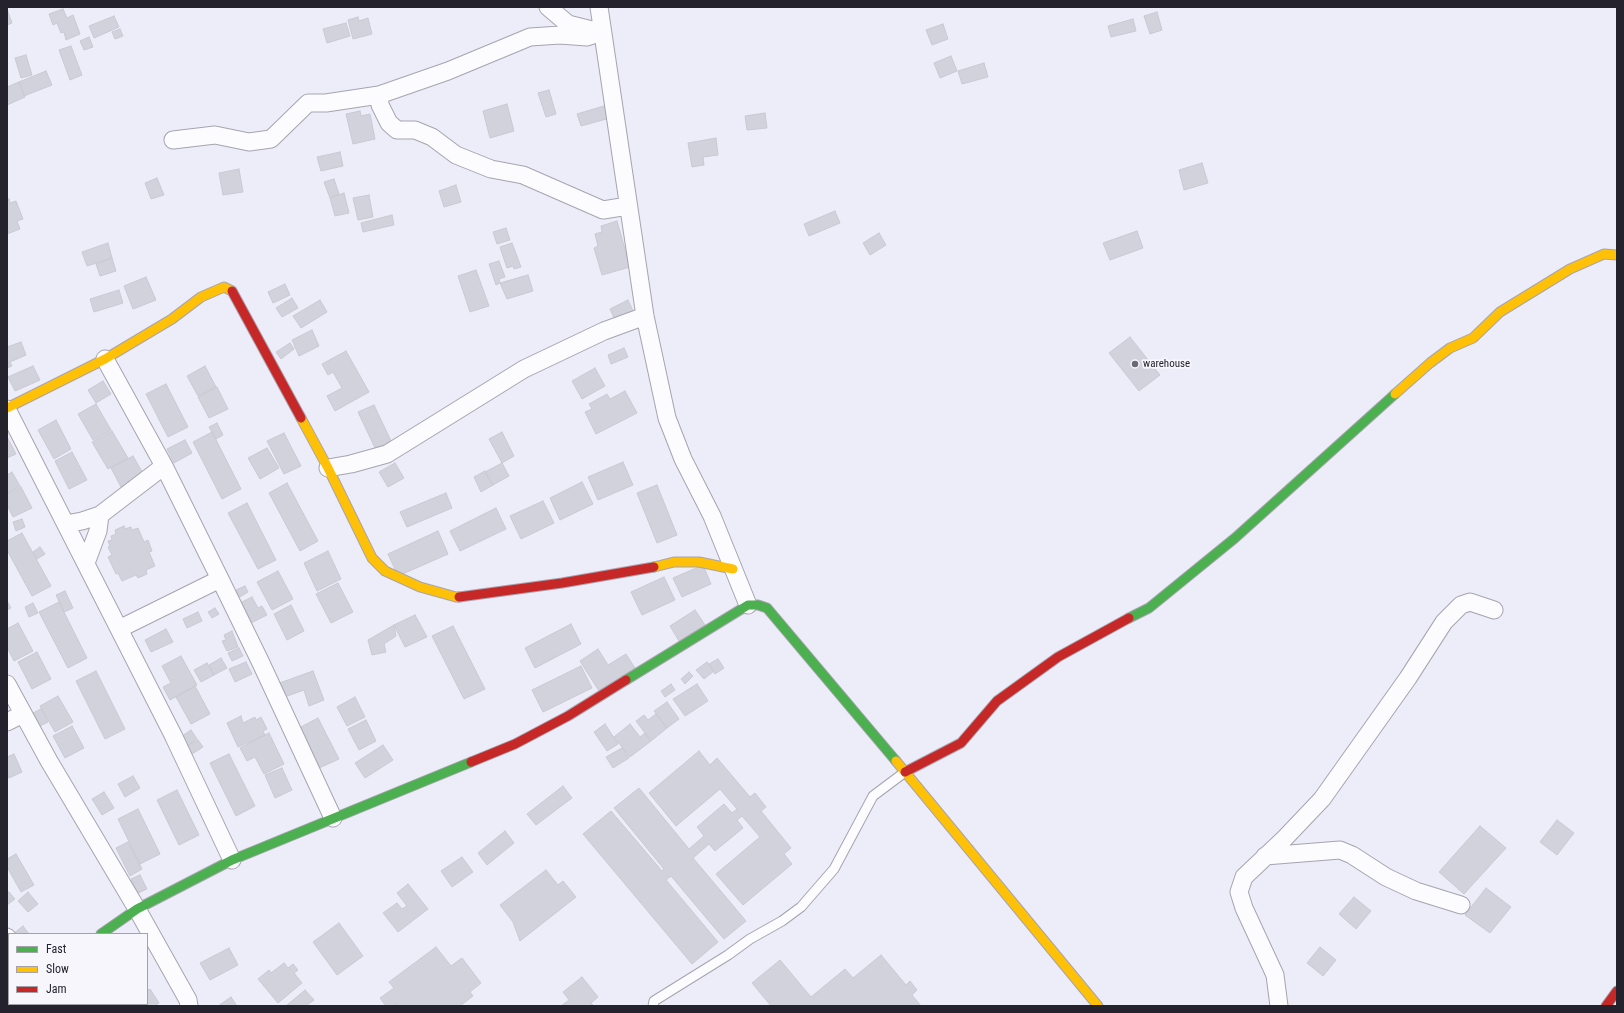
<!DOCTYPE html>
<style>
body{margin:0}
#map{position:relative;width:1624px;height:1013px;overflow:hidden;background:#edecf9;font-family:"Roboto Condensed",sans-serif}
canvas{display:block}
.frame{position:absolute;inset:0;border:8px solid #24232d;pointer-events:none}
.legend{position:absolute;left:8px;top:933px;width:140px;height:72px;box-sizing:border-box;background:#f7f6fc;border:1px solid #a3a2a9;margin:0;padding:5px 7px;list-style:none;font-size:12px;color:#24232d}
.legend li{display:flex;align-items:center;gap:8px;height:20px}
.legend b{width:20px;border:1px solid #a3a2a9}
</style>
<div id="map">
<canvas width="1624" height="1013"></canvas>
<div class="frame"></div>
<ul class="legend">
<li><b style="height:5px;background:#4caf50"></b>Fast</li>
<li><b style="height:5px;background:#ffc107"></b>Slow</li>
<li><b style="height:5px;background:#c62828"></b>Jam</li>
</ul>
</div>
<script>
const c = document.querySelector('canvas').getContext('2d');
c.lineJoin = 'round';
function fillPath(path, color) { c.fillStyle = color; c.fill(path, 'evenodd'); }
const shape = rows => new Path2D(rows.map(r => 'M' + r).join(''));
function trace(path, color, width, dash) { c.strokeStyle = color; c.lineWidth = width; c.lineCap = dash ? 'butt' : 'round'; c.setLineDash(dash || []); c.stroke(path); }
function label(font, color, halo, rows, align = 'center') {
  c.font = font + ' "Roboto Condensed",sans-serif'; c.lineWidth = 3.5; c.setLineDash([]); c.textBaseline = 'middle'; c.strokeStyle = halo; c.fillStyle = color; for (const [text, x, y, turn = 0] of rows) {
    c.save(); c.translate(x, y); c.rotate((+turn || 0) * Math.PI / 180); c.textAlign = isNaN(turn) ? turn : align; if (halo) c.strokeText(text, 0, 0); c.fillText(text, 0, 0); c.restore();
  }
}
const building = shape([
 [7,9,12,23,7,25,7,9],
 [63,9,67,18,73,15,80,34,66,40,64,32,61,33,57,23,53,25,49,14,63,9],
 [1157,12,1162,30,1150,34,1144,16,1157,12],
 [114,16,119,27,94,38,89,26,114,16],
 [358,17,359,21,368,18,372,34,353,39,348,20,358,17],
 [1133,19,1136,31,1111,37,1108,26,1133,19],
 [346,23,350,36,327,43,323,29,346,23],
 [943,24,948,39,932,45,926,30,943,24],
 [120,29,123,36,115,39,112,32,120,29],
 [89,37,93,47,84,50,80,41,89,37],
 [71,46,82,75,70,80,59,50,71,46],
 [26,55,32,75,21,78,15,58,26,55],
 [951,56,957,71,940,78,934,63,951,56],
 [984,63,988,77,962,84,958,71,984,63],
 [46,71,52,85,24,96,19,82,46,71],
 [19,82,25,97,7,105,7,87,19,82],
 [549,90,556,114,546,117,538,93,549,90],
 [507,104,514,131,490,138,483,111,507,104],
 [607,105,610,118,581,126,577,114,607,105],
 [360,111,361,116,370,114,375,139,353,144,346,114,360,111],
 [765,113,767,128,747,130,745,116,765,113],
 [716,138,718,155,703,157,704,165,692,167,688,143,716,138],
 [340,152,343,166,321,171,317,157,340,152],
 [1202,163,1208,183,1184,190,1179,170,1202,163],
 [239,169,243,192,223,195,219,173,239,169],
 [157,178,164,195,151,199,145,183,157,178],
 [334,179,339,194,330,198,324,182,334,179],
 [456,185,461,202,444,207,439,191,456,185],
 [344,193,349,213,335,216,330,198,344,193],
 [369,195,373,217,358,220,353,198,369,195],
 [9,199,10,203,16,201,23,219,17,221,20,229,7,234,7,200,9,199],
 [835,211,840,223,809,236,804,224,835,211],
 [392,215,394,225,363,232,361,223,392,215],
 [617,221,630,267,602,275,594,248,598,246,595,234,602,232,601,226,617,221],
 [506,228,510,240,497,244,493,232,506,228],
 [1137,231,1143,248,1110,260,1103,243,1137,231],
 [879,233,886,245,870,255,863,243,879,233],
 [108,243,112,258,87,266,82,252,108,243],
 [512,243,521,267,514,269,513,266,507,268,500,247,512,243],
 [112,258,116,271,100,276,96,264,112,258],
 [499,261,505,277,499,279,500,283,496,285,489,264,499,261],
 [476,270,489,306,470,312,458,276,476,270],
 [528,275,533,291,507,299,500,283,528,275],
 [146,277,156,300,133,309,124,286,146,277],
 [285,284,290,295,273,303,268,292,285,284],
 [119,290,123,303,94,312,90,299,119,290],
 [292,298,298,308,282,317,276,308,292,298],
 [320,300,327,312,301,328,293,316,320,300],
 [628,300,635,315,617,324,610,309,628,300],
 [312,330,319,346,299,356,292,340,312,330],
 [1130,337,1160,375,1139,391,1109,353,1130,337],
 [21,342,26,355,10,362,12,366,7,368,7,347,21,342],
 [290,343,294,349,281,359,276,352,290,343],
 [624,348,628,357,611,364,608,355,624,348],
 [346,351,369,392,335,411,327,396,342,388,333,372,328,375,322,364,346,351],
 [33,366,40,380,15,391,8,377,33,366],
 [205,366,216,387,198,396,187,376,205,366],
 [595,368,605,386,582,399,572,381,595,368],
 [103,381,111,394,96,403,88,390,103,381],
 [166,384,188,427,168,437,146,394,166,384],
 [217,387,228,409,209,418,198,397,217,387],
 [625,391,637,413,596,434,585,412,592,409,589,404,607,394,610,399,625,391],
 [96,404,111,430,93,440,78,414,96,404],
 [374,405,391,441,375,448,358,412,374,405],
 [56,420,71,449,54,459,38,430,56,420],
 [217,423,223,435,216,439,209,427,217,423],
 [112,431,128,458,108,469,92,442,112,431],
 [212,432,241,489,222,499,193,442,212,432],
 [502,432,514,456,502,463,489,439,502,432],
 [284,433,301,466,284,474,267,441,284,433],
 [7,437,16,454,7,458,7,437],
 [185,440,192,453,174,463,167,449,185,440],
 [267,448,279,468,260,479,248,458,267,448],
 [72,452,87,480,69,489,55,461,72,452],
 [133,456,144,475,122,489,111,468,133,456],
 [623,462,633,485,598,500,588,477,623,462],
 [395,463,404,478,388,487,379,472,395,463],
 [502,463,509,476,493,485,485,472,502,463],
 [485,471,493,485,481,492,474,477,485,471],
 [12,472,20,486,7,493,7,475,12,472],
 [582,482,593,504,560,520,550,498,582,482],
 [287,483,318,541,300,551,269,493,287,483],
 [657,485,677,535,657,543,637,493,657,485],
 [21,487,32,508,13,517,7,505,7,494,21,487],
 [446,493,452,508,407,527,400,512,446,493],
 [543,501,554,523,521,539,510,516,543,501],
 [247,503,276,560,258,569,228,513,247,503],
 [496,508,506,529,460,551,450,531,496,508],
 [22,519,25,527,16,531,13,522,22,519],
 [124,526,125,529,131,527,132,530,138,528,144,542,148,540,152,551,149,552,155,566,146,570,147,574,138,578,136,575,122,581,118,573,116,574,108,557,112,555,108,547,110,546,108,541,112,540,111,536,116,534,115,530,124,526],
 [438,531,448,554,398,576,388,554,438,531],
 [22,533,51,586,32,596,7,550,7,541,22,533],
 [40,547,45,554,37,559,33,552,40,547],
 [328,551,341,579,317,591,304,563,328,551],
 [703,565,711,584,682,597,673,578,703,565],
 [278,571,293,599,272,610,257,582,278,571],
 [664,577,675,600,642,615,631,592,664,577],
 [338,583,353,612,331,623,316,594,338,583],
 [245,586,248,592,240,597,236,590,245,586],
 [65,591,73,608,64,612,56,595,65,591],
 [252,597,258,608,262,606,267,615,249,624,238,604,252,597],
 [7,601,11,608,7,610,7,601],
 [59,602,87,658,68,668,39,612,59,602],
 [33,603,38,613,29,617,25,607,33,603],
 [291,605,304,631,287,640,274,614,291,605],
 [215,608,219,614,212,618,208,612,215,608],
 [695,610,705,625,679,641,670,626,695,610],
 [198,612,202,621,187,628,183,619,198,612],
 [415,615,427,637,405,647,394,625,415,615],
 [18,623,33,651,14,661,7,647,7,629,18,623],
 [571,624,581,644,535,668,525,648,571,624],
 [394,625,396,636,384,644,386,652,372,655,368,640,394,625],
 [453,626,485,689,464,699,432,636,453,626],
 [166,629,173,642,151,652,145,640,166,629],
 [232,631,238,647,227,651,222,641,226,640,224,635,232,631],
 [239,648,243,656,232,661,228,653,239,648],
 [598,649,608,665,626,654,635,668,599,691,580,661,598,649],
 [37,652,51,679,32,689,18,662,37,652],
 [181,656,197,685,170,700,163,687,171,683,162,666,181,656],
 [221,658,227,668,214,675,209,665,221,658],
 [718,659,724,668,715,674,709,664,718,659],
 [246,662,252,674,235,682,229,669,246,662],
 [707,662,714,671,704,679,696,670,707,662],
 [207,663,214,675,201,682,194,670,207,663],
 [581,666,592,688,543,712,532,690,581,666],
 [96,671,125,729,105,739,76,681,96,671],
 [313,671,324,700,309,706,304,690,279,699,274,685,313,671],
 [689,672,693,676,685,684,681,679,689,672],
 [671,684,675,690,665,697,661,691,671,684],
 [697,684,708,701,685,716,673,699,697,684],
 [195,686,210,714,191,724,176,697,195,686],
 [58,696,73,722,55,732,40,706,58,696],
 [355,697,365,717,347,726,337,707,355,697],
 [667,702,679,719,667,728,654,711,667,702],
 [41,709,48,722,40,726,33,713,41,709],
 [656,714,667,728,651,741,636,721,644,715,648,720,656,714],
 [241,716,243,723,255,717,256,720,261,717,267,729,263,731,265,735,238,747,227,723,241,716],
 [318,718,339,759,319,768,299,728,318,718],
 [366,720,376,741,359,750,348,729,366,720],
 [605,724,618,744,607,751,594,732,605,724],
 [630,724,640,737,645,733,651,741,630,757,614,737,630,724],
 [72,726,84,748,65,758,53,736,72,726],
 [191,730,197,739,185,747,179,738,191,730],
 [269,733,284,764,264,774,255,757,247,761,240,748,269,733],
 [198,740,203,747,192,754,187,746,198,740],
 [383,745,393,760,365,778,355,763,383,745],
 [622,748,629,758,613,768,606,757,622,748],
 [699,751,710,765,717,758,750,797,755,793,766,807,761,811,791,848,784,854,792,864,743,905,716,874,760,837,742,816,737,820,743,828,715,851,709,844,693,858,746,921,724,939,671,876,666,880,718,942,692,964,583,834,611,811,662,871,664,869,614,808,639,788,689,849,704,836,697,827,724,804,732,813,737,809,720,789,676,826,649,793,699,751],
 [14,754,22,772,9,778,7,773,7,757,14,754],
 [229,754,255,806,236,816,210,763,229,754],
 [282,768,292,790,275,798,265,775,282,768],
 [133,776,140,788,125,797,118,784,133,776],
 [563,786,572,798,536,825,527,814,563,786],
 [177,790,199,835,179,845,157,800,177,790],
 [104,792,114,808,102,815,92,799,104,792],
 [138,809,160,854,140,864,118,819,138,809],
 [1557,820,1574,833,1557,855,1540,842,1557,820],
 [1480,826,1506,848,1464,894,1439,872,1480,826],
 [505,831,514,843,487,865,478,853,505,831],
 [128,842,142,869,130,876,116,848,128,842],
 [16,854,34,885,21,892,7,867,7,859,16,854],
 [462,857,473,872,452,887,441,871,462,857],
 [546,870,558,885,563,881,576,897,520,941,513,922,500,905,546,870],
 [140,875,147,889,138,893,131,879,140,875],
 [408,884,428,909,398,932,383,913,397,903,402,909,407,906,397,893,408,884],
 [1486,888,1511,907,1490,933,1465,915,1486,888],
 [9,892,15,899,7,905,7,894,9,892],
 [28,892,38,904,28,912,18,901,28,892],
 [1354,897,1371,911,1356,929,1339,914,1354,897],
 [339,923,363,956,337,975,313,942,339,923],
 [23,926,29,934,13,934,23,926],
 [436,947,451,966,462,958,481,983,470,992,473,996,460,1006,398,1006,397,1004,394,1006,386,1006,380,998,394,988,389,982,436,947],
 [1320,947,1336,960,1323,976,1307,963,1320,947],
 [229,948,238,965,210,980,200,963,229,948],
 [881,955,906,985,910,981,917,990,912,995,921,1006,771,1006,752,983,780,960,811,997,845,969,853,978,881,955],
 [284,963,288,968,293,964,298,970,294,973,302,983,278,1003,258,979,269,970,271,973,284,963],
 [582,977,598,997,591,1003,594,1006,561,1006,569,1000,563,992,582,977],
 [147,989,148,990,150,989,159,1003,154,1006,125,1006,128,1004,147,1004,147,989],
 [305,990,314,1000,306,1006,286,1006,305,990],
 [231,997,237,1006,218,1006,231,997]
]);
const lane = shape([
 [653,1006,654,1001,728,955,750,939,782,921,801,907,834,869,873,796,905,772]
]);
const street = shape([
 [548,7,568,24,592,30],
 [599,7,645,316,667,418,683,459,712,516,748,605],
 [379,95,380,105,389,123,397,130,415,130,432,137,456,155,491,169,523,175,603,210,628,206],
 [173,140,215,135,249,142,271,139,308,103,326,103,379,95,448,71,530,37,560,35,587,37,602,32],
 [105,359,164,466,220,579,260,661,333,818],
 [7,409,173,735,232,860],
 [328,468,351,464,387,454,524,369,604,331,645,316],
 [66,524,82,521,100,515,164,466],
 [86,563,98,531,100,515],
 [119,629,220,579],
 [7,684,49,761,137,909,188,1000,189,1006],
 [7,722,23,714],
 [1265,856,1340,850,1352,855,1386,877,1416,891,1461,905],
 [7,937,9,940],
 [1279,1006,1275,975,1244,908,1239,892,1244,877,1283,840,1322,799,1408,678,1444,622,1461,605,1470,602,1494,610]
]);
const fast = shape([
 [1129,618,1149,608,1235,538,1395,394],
 [626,680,748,605,758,605,767,608,896,761],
 [101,934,137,909,232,860,471,762]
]);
const slow = shape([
 [1395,394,1430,363,1450,348,1473,338,1500,312,1570,269,1604,254,1617,255],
 [7,408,105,359,172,319,201,297,224,287,232,291],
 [301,418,328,468,372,558,385,571,420,587,456,597,459,597],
 [654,567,674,562,699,562,733,569],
 [896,761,1098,1006],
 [7,1000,9,999]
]);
const jam = shape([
 [232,291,301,418],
 [459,597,562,583,654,567],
 [471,762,515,744,568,716,626,680],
 [905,772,961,743,997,701,1058,657,1129,618],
 [1606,1006,1617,991]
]);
const markers = [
 [1135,364,4,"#6a6974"]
];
const poiNames = [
 ["warehouse",1143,364]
];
fillPath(building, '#d2d2dd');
trace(building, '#c9c8d3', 1);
trace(lane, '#a6a4af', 11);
trace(street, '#a6a4af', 19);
trace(fast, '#a6a4af', 11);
trace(slow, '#a6a4af', 11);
trace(jam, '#a6a4af', 11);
trace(lane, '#fcfcfe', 9);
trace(street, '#fcfcfe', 17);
trace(fast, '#4caf50', 9);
trace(slow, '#ffc107', 9);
trace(jam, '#c62828', 9);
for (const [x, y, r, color] of markers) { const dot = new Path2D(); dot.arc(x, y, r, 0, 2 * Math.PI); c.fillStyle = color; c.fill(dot); trace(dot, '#f7f6fc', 1.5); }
label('11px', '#24232d', '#f7f6fc', poiNames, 'left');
</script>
